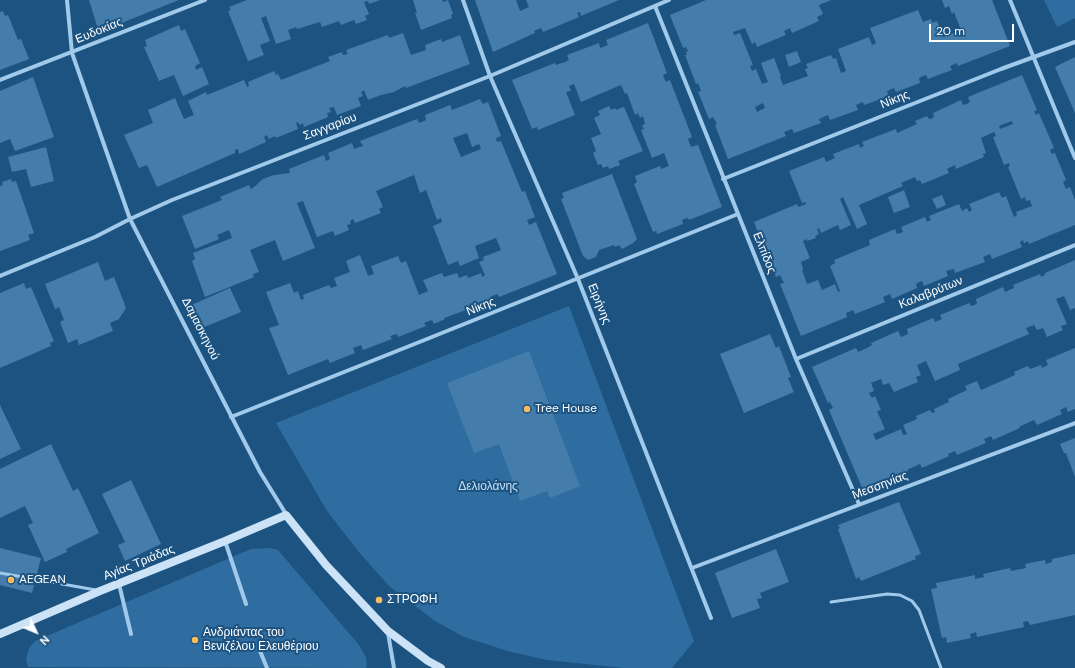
<!DOCTYPE html>
<meta charset="utf-8">
<style>
body{margin:0}
#map{position:relative;width:1075px;height:668px;overflow:hidden;background:#1c5381;font-family:"DM Sans",sans-serif}
canvas{display:block}
.north{position:absolute;left:16px;top:612px;width:40px;height:40px;-webkit-text-stroke:3px #1c5381;paint-order:stroke;rotate:134deg;font-size:11px;font-weight:700;line-height:16px;text-align:center;color:#fff}
.north::after{content:'';display:block;margin:auto;width:14px;height:18px;background:#fff;clip-path:polygon(50% 0,100% 100%,50% 72%,0 100%)}
.scale{position:absolute;left:929px;top:24px;width:85px;height:18px;box-sizing:border-box;border:2px solid #fff;border-top:0;padding-left:5px;font-size:12px;line-height:14px;white-space:nowrap;color:#fff;-webkit-text-stroke:3px #1c5381;paint-order:stroke}
</style>
<div id="map">
<canvas width="1075" height="668"></canvas>
<div class="north">N</div>
<div class="scale">20 m</div>
</div>
<script>
const c = document.querySelector('canvas').getContext('2d');
c.lineJoin = 'round';
function fillPath(path, color) { c.fillStyle = color; c.fill(path, 'evenodd'); }
const shape = rows => new Path2D(rows.map(r => 'M' + r).join(''));
function trace(path, color, width, dash) { c.strokeStyle = color; c.lineWidth = width; c.lineCap = dash ? 'butt' : 'round'; c.setLineDash(dash || []); c.stroke(path); }
function label(font, color, halo, rows, align = 'center') {
  c.font = font + ' "DM Sans",sans-serif'; c.lineWidth = 4; c.setLineDash([]); c.textBaseline = 'middle'; c.strokeStyle = halo; c.fillStyle = color; for (const [text, x, y, turn = 0] of rows) {
    c.save(); c.translate(x, y); c.rotate((+turn || 0) * Math.PI / 180); c.textAlign = isNaN(turn) ? turn : align; if (halo) c.strokeText(text, 0, 0); c.fillText(text, 0, 0); c.restore();
  }
}
const green = shape([
 [1044,0,1075,0,1075,18,1057,27],
 [569,306,694,641,672,668,623,668,547,660,511,652,464,637,435,621,389,586,358,551,327,511,276,423],
 [270,548,278,550,359,645,366,657,367,665,366,668,28,667,26,659,27,655,29,648,35,641,251,549]
]);
const building = shape([
 [89,0,179,0,99,32],
 [247,0,380,0,369,4,368,1,364,2,369,14,365,16,367,20,356,24,354,20,341,25,339,21,322,27,320,22,297,29,296,27,288,30,291,39,276,44,266,16,261,18,270,41,260,45,264,55,248,61,228,11,231,10,229,7],
 [413,0,442,0,443,2,448,0,453,14,451,15,452,18,421,30,415,13,417,13],
 [475,0,516,0,520,11,529,7,526,0,619,0,581,16,580,12,577,13,579,17,543,32,541,28,534,31,535,33,493,52],
 [706,0,831,0,819,5,823,14,817,17,819,21,792,33,790,28,784,31,786,35,757,47,755,42,752,44,745,28,733,32,734,35,740,33,753,65,750,66,752,71,756,69,762,84,768,82,761,63,774,58,781,76,780,77,783,85,808,76,805,69,808,68,806,64,831,55,833,59,836,58,841,73,846,71,838,49,869,37,872,45,876,43,870,28,918,10,923,22,931,19,932,23,937,21,943,37,961,30,954,12,952,14,949,6,945,8,942,0,992,0,1010,46,958,66,957,63,950,66,952,70,928,79,926,75,923,76,919,78,920,83,896,92,894,88,887,91,889,96,864,105,863,102,856,105,858,110,830,120,828,115,819,119,821,123,794,133,792,129,784,132,786,136,728,159,715,125,717,124,713,117,709,119,698,92,701,91,698,83,696,84,685,55,687,55,686,52,688,51,686,47,683,48,670,15],
 [763,103,765,108,757,112,755,107],
 [3,11,5,16,8,15,18,40,21,39,29,59,0,70,0,12],
 [648,23,667,73,663,75,664,78,666,82,670,80,692,137,688,139,691,147,698,145,722,207,689,220,688,218,684,219,682,220,683,224,657,234,656,231,653,232,634,184,637,182,635,176,660,166,661,169,669,166,664,153,652,158,641,130,644,129,642,125,645,124,643,116,640,118,638,113,635,115,627,93,625,94,621,85,581,102,574,84,569,86,571,91,566,92,575,115,538,130,537,127,532,129,512,80,555,63,556,65,565,62,569,60,567,55,599,43,600,48,608,45,606,40],
 [179,25,181,31,185,29,200,63,195,66,196,70,202,67,209,84,183,96,174,75,159,81,144,47,147,46,145,40],
 [403,33,411,55,426,50,425,45,441,39,442,42,460,35,470,64,406,88,405,86,394,92,381,95,368,100,364,90,361,92,363,96,358,98,361,106,337,115,334,107,329,108,331,112,327,113,328,117,304,127,303,123,300,125,298,122,296,123,298,129,276,138,275,136,269,139,267,135,264,137,266,142,239,154,238,149,235,150,235,153,157,187,147,165,139,168,124,135,153,123,148,110,175,98,184,119,194,115,188,101,206,92,207,95,244,80,247,87,249,86,248,82,274,71,276,75,278,74,281,80,330,61,328,57,342,52,343,55,348,54,346,50,388,35,389,38],
 [797,51,801,62,789,67,785,55],
 [1075,57,1075,113,1055,67],
 [1022,75,1037,110,1034,111,1036,115,1039,113,1054,148,1050,150,1052,154,1055,153,1066,180,1063,182,1066,189,1070,187,1075,200,1075,225,1029,244,1028,241,1024,243,1023,240,1020,242,1022,247,992,259,990,254,983,257,985,262,955,273,954,269,946,271,948,276,924,286,922,281,919,282,916,284,917,288,892,299,890,294,883,297,885,302,855,314,853,310,846,313,847,317,801,336,780,284,784,283,780,275,776,277,754,222,797,204,798,207,806,204,806,202,802,203,789,171,824,157,826,162,835,158,833,154,859,144,860,148,864,146,862,142,896,129,897,133,917,124,915,121,927,116,929,119,931,119,934,117,933,113,961,100,963,105,967,104,970,102,968,97],
 [1012,121,1013,124,1000,129,999,126],
 [994,132,996,136,993,137,1004,165,1009,163,1010,166,1008,167,1021,199,1025,197,1026,201,1030,200,1032,206,1016,212,1017,215,1014,217,1006,196,1002,198,999,192,969,204,972,210,969,212,967,208,962,211,959,204,929,216,931,220,927,222,925,217,901,227,903,232,897,234,895,229,869,240,870,245,834,260,835,263,830,266,840,291,838,292,835,284,822,290,818,280,807,284,802,270,803,269,801,262,810,258,803,241,807,239,807,241,816,238,815,236,819,234,817,229,819,228,821,233,838,225,840,230,851,225,840,199,843,197,857,229,867,224,859,205,903,186,901,183,915,177,917,181,920,180,922,184,949,173,947,169,955,165,956,169,984,157,983,154,986,153,981,138],
 [33,77,54,137,15,151,10,139,0,143,0,91],
 [480,99,483,104,488,102,501,136,496,138,497,142,501,141,522,192,525,191,535,217,527,220,529,225,536,222,557,274,499,297,497,294,490,297,491,301,444,318,445,319,434,324,432,320,429,321,424,323,426,326,398,337,397,334,390,336,392,339,363,350,361,345,353,348,355,353,330,363,328,359,288,375,269,328,279,325,266,292,290,283,294,293,298,291,301,300,304,299,303,295,329,285,331,288,337,286,334,278,350,272,346,261,360,255,368,276,374,274,371,266,398,256,401,263,406,261,419,295,428,291,423,280,442,273,444,277,457,273,459,278,467,275,468,278,481,273,482,277,485,275,479,262,484,260,483,257,501,250,496,238,475,246,479,258,460,266,458,261,448,265,433,226,442,222,441,218,437,220,426,190,420,193,414,175,376,191,383,207,379,209,381,213,355,223,353,219,350,221,351,224,347,225,349,230,335,236,333,231,317,237,303,201,297,203,315,248,283,261,275,240,250,250,259,272,253,274,254,277,205,297,192,261,195,259,193,253,232,238,229,230,217,235,219,239,195,249,182,216,222,200,220,197,249,185,251,189,254,187,263,179,274,175,290,173,289,169,324,155,326,161,330,159,328,153,352,143,354,149,363,146,360,141,417,119,419,123,422,122,426,120,425,115,450,105,452,110],
 [467,133,472,147,479,144,481,149,461,157,453,138],
 [609,106,611,110,615,108,616,110,624,107,643,151,618,161,620,165,609,169,608,166,603,168,601,164,598,165,593,153,596,151,591,138,601,134,594,118,600,115,598,111],
 [46,147,54,181,31,187,26,169,12,172,8,157],
 [612,174,637,239,633,243,622,249,619,245,615,247,614,245,599,250,596,257,588,260,583,256,561,199,564,198,562,193],
 [11,179,12,182,16,181,34,233,28,235,30,240,0,251,0,186,3,185,2,182],
 [904,190,910,207,894,213,888,197],
 [942,195,946,205,937,209,932,199],
 [1075,260,1075,308,1070,310,1064,296,1056,299,1067,324,1061,326,1063,330,1047,337,1043,328,1037,330,1034,325,1026,328,1029,334,958,364,960,370,935,381,926,361,917,365,921,375,916,377,918,382,894,392,889,383,883,385,881,379,871,383,874,391,869,393,872,398,875,396,881,410,877,411,885,429,873,434,876,440,901,429,903,435,907,434,903,425,917,419,916,416,930,410,932,413,935,412,934,409,949,402,948,399,967,390,965,386,977,381,981,390,1015,375,1014,372,1028,366,1030,369,1041,365,1042,368,1048,365,1046,360,1075,348,1075,409,1068,412,1066,407,1060,410,1062,414,1037,425,1034,420,1019,427,1020,428,993,440,991,436,984,439,986,443,957,455,955,451,948,454,949,456,922,468,920,464,907,470,908,471,863,490,829,410,833,408,830,402,828,403,812,367,856,348,858,352,867,348,872,345,871,343,898,331,901,337,908,334,907,329,933,318,935,322,942,319,940,315,969,303,971,306,977,304,976,299,1003,287,1005,292,1014,288,1013,285,1040,274,1041,277,1045,275,1045,273],
 [98,262,105,281,114,277,126,308,119,319,110,323,113,331,79,345,77,339,68,343,60,322,64,320,59,307,55,309,45,284],
 [24,283,26,289,31,287,54,341,50,343,51,346,0,368,0,293],
 [230,288,241,312,197,330,187,307],
 [770,334,776,348,779,346,791,377,788,378,794,392,744,413,720,354],
 [529,351,580,486,550,498,547,491,520,501,499,444,474,453,447,383],
 [0,405,21,449,0,459],
 [1075,438,1075,477,1066,453,1064,453,1060,444],
 [51,444,73,491,78,488,99,533,66,549,67,552,45,562,28,525,33,523,25,506,0,518,0,469],
 [131,480,161,544,125,561,118,545,125,542,102,494],
 [899,502,921,554,915,556,916,559,861,581,859,577,856,579,838,529,840,528,838,525],
 [0,548,41,558,32,593,0,585],
 [776,549,789,582,760,593,762,598,757,599,760,608,732,618,715,573],
 [1075,554,1075,615,1030,625,1028,621,1023,622,1024,627,977,637,976,632,970,634,971,638,947,643,946,637,942,638,931,589,937,588,936,583,975,575,975,579,984,577,983,574,1010,568,1011,571,1026,568,1025,564,1045,560,1046,564,1052,562,1052,559]
]);
const lane = shape([
 [0,573,96,590],
 [831,602,887,594,900,595,912,601,919,610,941,668]
]);
const street = shape([
 [67,0,72,53,130,219,260,472,286,514],
 [463,0,490,76,578,279,711,618],
 [1010,0,1075,158],
 [655,6,796,359,859,504],
 [0,80,205,0],
 [723,179,1001,69,1075,42],
 [0,276,95,237,130,219,172,200,490,76,669,0],
 [796,359,1075,245],
 [231,417,422,341,738,214],
 [225,541,246,604],
 [692,568,1075,423],
 [119,584,131,634],
 [388,633,394,668],
 [260,651,267,668]
]);
const secondary = shape([
 [0,634,100,591,225,541,286,515,326,565,388,631,428,661,441,668]
]);
const markers = [
 [527,409,4,"#fabd5e"],
 [11,580,4,"#fabd5e"],
 [379,600,4,"#fabd5e"],
 [195,640,4,"#fabd5e"]
];
const streetNames = [
 ["Ευδοκίας",99,31,-22],
 ["Νίκης",895,100,-22],
 ["Σαγγαρίου",330,127,-21],
 ["Ελπίδος",764,253,68],
 ["Καλαβρύτων",931,293,-22],
 ["Ειρήνης",599,304,68],
 ["Νίκης",481,307,-22],
 ["Δαμασκηνού",200,329,63],
 ["Μεσσηνίας",880,486,-21],
 ["Αγίας Τριάδας",139,563,-22]
];
const poiNames = [
 ["Tree House",535,409],
 ["AEGEAN",19,580],
 ["ΣΤΡΟΦΗ",387,600],
 ["Ανδριάντας του",203,633],
 ["Βενιζέλου Ελευθέριου",203,647]
];
const parkNames = [
 ["Δελιολάνης",488,487]
];
fillPath(green, '#2f6da0');
fillPath(building, '#447dab');
trace(lane, '#a1c9ea', 3);
trace(street, '#a1c9ea', 4);
trace(secondary, '#cce3f7', 8);
for (const [x, y, r, color] of markers) { const dot = new Path2D(); dot.arc(x, y, r, 0, 2 * Math.PI); c.fillStyle = color; c.fill(dot); trace(dot, '#1c5381', 1.5); }
label('12px', '#fff', '#1c5381', streetNames);
label('12px', '#fff', '#1c5381', poiNames, 'left');
label('12px', '#c5e1f7', '#1c5381', parkNames);
</script>
